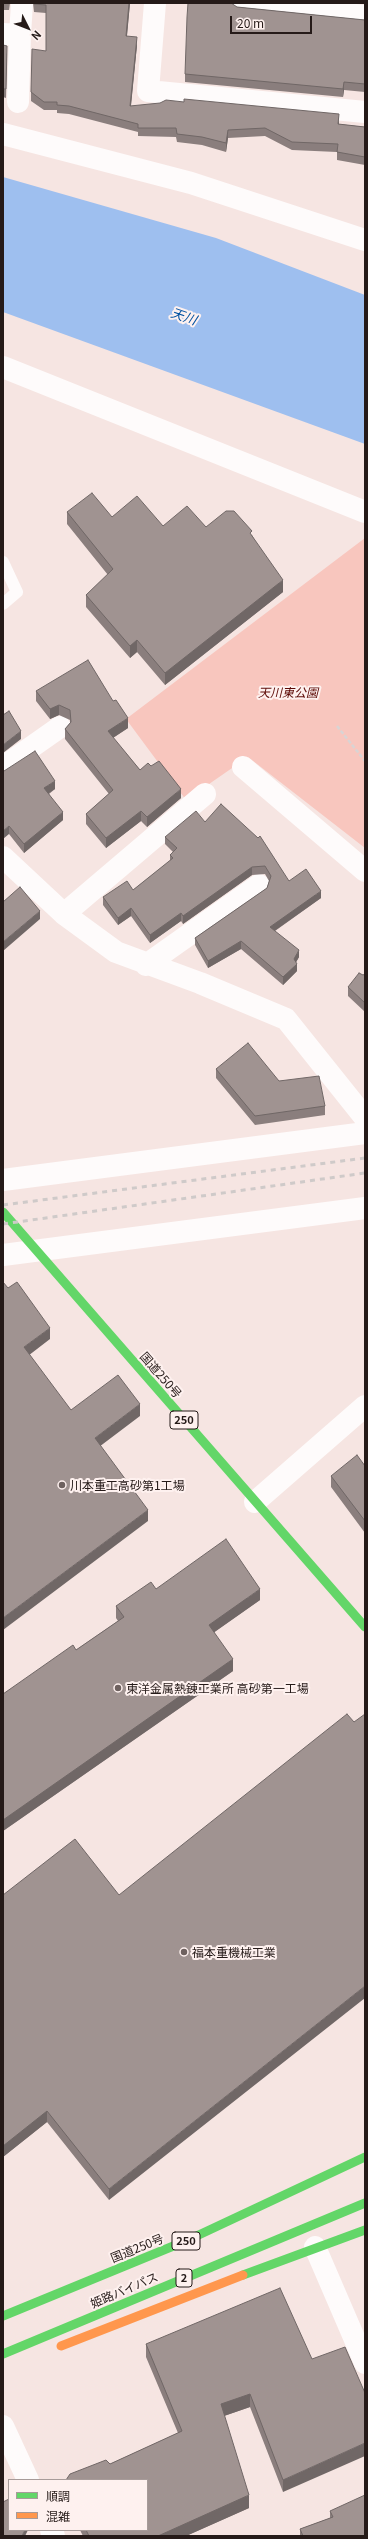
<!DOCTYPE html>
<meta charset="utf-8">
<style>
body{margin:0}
#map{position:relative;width:368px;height:2539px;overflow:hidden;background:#f6e5e2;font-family:Georgia,"Noto Sans JP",serif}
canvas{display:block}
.frame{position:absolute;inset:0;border:4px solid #251a18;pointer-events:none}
.legend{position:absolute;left:8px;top:2479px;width:140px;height:52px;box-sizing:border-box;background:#fef1ef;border:1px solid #a79b99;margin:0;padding:5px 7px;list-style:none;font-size:12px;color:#251a18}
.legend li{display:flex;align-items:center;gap:8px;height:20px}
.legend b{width:20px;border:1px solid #a79b99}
.north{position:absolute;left:8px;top:8px;width:40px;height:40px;-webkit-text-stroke:3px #fef1ef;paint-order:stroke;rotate:132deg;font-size:11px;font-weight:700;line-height:16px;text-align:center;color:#251a18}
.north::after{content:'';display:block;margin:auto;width:14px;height:18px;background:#251a18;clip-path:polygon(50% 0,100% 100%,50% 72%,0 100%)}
.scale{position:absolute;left:230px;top:16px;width:82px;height:18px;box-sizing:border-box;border:2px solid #251a18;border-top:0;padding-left:5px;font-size:12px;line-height:14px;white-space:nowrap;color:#251a18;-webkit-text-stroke:3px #fef1ef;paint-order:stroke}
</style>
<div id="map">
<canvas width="368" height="2539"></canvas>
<div class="frame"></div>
<ul class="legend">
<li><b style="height:5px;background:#63d668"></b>順調</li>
<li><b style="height:5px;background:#ff974d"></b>混雑</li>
</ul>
<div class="north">N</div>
<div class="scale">20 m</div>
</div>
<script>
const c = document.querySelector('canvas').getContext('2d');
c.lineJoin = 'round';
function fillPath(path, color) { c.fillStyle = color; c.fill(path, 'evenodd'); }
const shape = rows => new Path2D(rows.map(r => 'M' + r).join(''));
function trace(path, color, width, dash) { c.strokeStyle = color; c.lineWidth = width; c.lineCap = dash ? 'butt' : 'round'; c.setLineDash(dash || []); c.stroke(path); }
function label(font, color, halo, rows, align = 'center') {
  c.font = font + ' Georgia,"Noto Sans JP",serif'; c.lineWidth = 4; c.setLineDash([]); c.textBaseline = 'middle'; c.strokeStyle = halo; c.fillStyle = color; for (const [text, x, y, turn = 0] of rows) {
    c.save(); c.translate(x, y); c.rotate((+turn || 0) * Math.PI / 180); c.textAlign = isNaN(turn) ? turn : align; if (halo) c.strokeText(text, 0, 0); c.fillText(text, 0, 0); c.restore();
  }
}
const green = shape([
 [365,538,365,848,248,757,186,800,126,719]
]);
const water = shape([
 [3,177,216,238,365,295,365,444,3,312]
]);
const path = shape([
 [337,726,365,761]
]);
const lane = shape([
 [3,562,17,592,3,604]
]);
const street = shape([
 [155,3,148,91,365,112],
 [238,3,365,16],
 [3,34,20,35,22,3],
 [18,102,20,35],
 [3,134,191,183,365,240],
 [3,367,365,512],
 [3,767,60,727],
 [243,767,365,871],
 [3,857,64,914,116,952,200,983,286,1019,365,1118],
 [64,914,205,794],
 [146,965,259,885],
 [3,1180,365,1133],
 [3,1255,365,1208],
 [255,1502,365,1406],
 [315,2247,365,2363],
 [3,2426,28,2480],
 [51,2530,54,2536]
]);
const fast = shape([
 [3,1212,365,1627],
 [243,2275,365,2230],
 [3,2316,188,2240,365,2157],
 [3,2354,365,2203]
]);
const slow = shape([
 [61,2346,243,2275]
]);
const rail = shape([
 [3,1205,365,1158],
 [3,1224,365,1173]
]);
const wall = shape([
 [3,3,10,3,9,10,4,10],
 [33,3,130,3,127,36,137,45,131,106,339,122,339,124,365,127,365,165,337,160,337,152,292,150,265,136,228,138,226,152,202,145,177,142,176,137,138,136,138,132,69,114,57,113,57,110,44,110,31,101,31,92,46,51,46,13,34,12],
 [237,7,365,20,365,92,344,90,343,97,185,82,185,74],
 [3,45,7,54,6,98,3,97],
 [67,512,112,517,163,526,206,527,252,535,283,592,165,685,137,652,130,658,86,607,86,595,108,575,67,524],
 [36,691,128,728,113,738,140,770,151,766,181,798,147,827,141,821,106,848,86,824,86,814,109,794,65,739,65,729,70,723,70,720,59,715,50,719,36,701],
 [3,771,55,789,49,794,63,820,24,853,9,834],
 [205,822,289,881,321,898,275,931,299,957,296,962,297,971,283,985,241,949,208,968,195,945,195,938,267,888,269,881,265,874,252,875,183,924,181,921,150,943,131,916,118,925,103,905,103,897,133,890,170,861,170,855,173,852,165,844,165,837],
 [365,974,365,1012,348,996,348,987],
 [216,1069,325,1106,325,1115,255,1125,216,1078],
 [365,1466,365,1533,331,1487,331,1476],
 [156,1589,260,1600,214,1632,233,1671,3,1831,3,1694,76,1650,118,1621,116,1618,116,1606],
 [3,1895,119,1895,109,2200,47,2122,3,2157],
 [146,2344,312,2359,283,2492,250,2407,224,2416,249,2508,186,2536,83,2536,80,2530,147,2530,110,2464,178,2433,146,2357],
 [330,2511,365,2536,300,2536,300,2529,330,2518]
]);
const shadedWall = shape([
 [4,3,4,10,3,15,3,7],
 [129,3,130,3,126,45,126,36],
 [137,37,137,45,130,114,130,106],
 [344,82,344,90,343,97,343,89],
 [339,114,339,122,338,132,338,124],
 [228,130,228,138,226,152,226,143],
 [283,580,283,592,165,685,165,673],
 [137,640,137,652,130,658,130,646],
 [59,705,59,715,50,719,50,709],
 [128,718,128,728,108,741,108,731],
 [21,731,21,739,3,753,3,745],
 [55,781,55,789,44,796,44,788],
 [181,789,181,798,147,827,147,817],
 [141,811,141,821,106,848,106,838],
 [63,812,63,820,24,853,24,844],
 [9,826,9,834,3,839,3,831],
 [252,867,252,875,183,924,183,916],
 [321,891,321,898,270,934,270,927],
 [131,908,131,916,118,925,118,918],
 [40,911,40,919,3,951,3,942],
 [181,913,181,921,150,943,150,935],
 [241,941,241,949,208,968,208,961],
 [299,950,299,957,294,966,294,959],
 [297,964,297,971,283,985,283,977],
 [50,1328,50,1339,24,1359,24,1347],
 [140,1404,140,1416,95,1450,95,1438],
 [148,1510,148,1521,3,1630,3,1618],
 [260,1589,260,1600,209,1636,209,1625],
 [233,1659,233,1671,3,1831,3,1820],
 [365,1986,365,1998,109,2200,109,2189],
 [47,2111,47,2122,3,2157,3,2146],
 [250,2394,250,2407,221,2417,221,2404],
 [365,2443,365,2456,283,2492,283,2480],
 [249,2495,249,2508,186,2536,158,2536],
 [25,2530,28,2530,25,2536,22,2536]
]);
const building = shape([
 [34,3,129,3,126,36,137,37,130,106,160,103,166,100,184,102,184,99,339,114,338,124,365,127,365,157,337,152,338,144,292,142,265,128,228,130,226,143,202,137,177,134,176,128,138,128,138,124,69,106,57,105,57,102,44,102,31,92,32,49,46,51,46,5,34,4,34,3],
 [188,3,231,3,237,7,365,20,365,84,344,82,343,89,185,74,187,17,188,3],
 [3,45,7,46,6,89,3,89,3,45],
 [92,493,112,517,137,496,163,526,187,506,206,527,226,511,234,511,252,531,250,533,283,580,165,673,137,640,130,646,86,595,113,569,67,512,92,493],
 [88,660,113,701,116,700,128,718,108,731,140,770,148,763,151,766,159,761,181,789,147,817,141,811,106,838,86,814,113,790,65,729,71,722,70,710,59,705,50,709,36,691,88,660],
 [9,711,21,731,3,745,3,715,9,711],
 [35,751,55,781,44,788,63,812,24,844,9,826,3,831,3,771,4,771,35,751],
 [221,804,258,838,260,836,289,881,306,869,321,891,270,927,299,950,294,959,297,964,283,977,241,941,208,961,195,938,267,888,271,876,265,866,252,867,183,916,181,913,150,935,131,908,118,918,103,897,127,881,133,890,173,858,170,855,177,848,165,837,196,811,205,822,221,804],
 [20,887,40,911,3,942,3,902,20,887],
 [359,973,363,975,365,974,365,1003,348,987,359,973],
 [248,1043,279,1081,319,1076,325,1106,255,1116,216,1069,248,1043],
 [3,1282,8,1288,17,1282,50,1328,24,1347,71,1410,118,1375,140,1404,95,1438,148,1510,3,1618,3,1282],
 [357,1455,365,1466,365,1521,331,1476,357,1455],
 [226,1539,260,1589,209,1625,233,1659,3,1820,3,1694,73,1645,76,1650,124,1617,116,1606,151,1582,156,1589,226,1539],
 [347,1714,354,1722,365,1714,365,1986,109,2189,47,2111,3,2146,3,1895,75,1839,119,1895,347,1714],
 [280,2288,312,2359,345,2347,365,2393,365,2443,283,2480,250,2394,221,2404,249,2495,158,2536,89,2536,86,2530,147,2530,147,2480,66,2480,70,2474,106,2460,110,2464,182,2431,146,2344,280,2288],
 [365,2495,365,2536,303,2536,300,2529,333,2517,330,2511,365,2495],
 [9,2499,9,2530,25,2530,22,2536,3,2536,3,2502,9,2499]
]);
const markers = [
 [62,1485,4,"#6e615f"],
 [118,1688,4,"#6e615f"],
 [184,1952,4,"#6e615f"]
];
const shields = [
 [184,1420,28],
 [186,2241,28],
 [184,2278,16]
];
const shieldNames = [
 ["250",184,1420],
 ["250",186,2241],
 ["2",184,2278]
];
const parkNames = [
 ["天川東公園",288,692]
];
const streetNames = [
 ["国道250号",161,1375,49],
 ["国道250号",137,2248,-22],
 ["姫路バイパス",124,2290,-23]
];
const poiNames = [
 ["川本重工高砂第1工場",70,1485],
 ["東洋金属熱錬工業所 高砂第一工場",126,1688],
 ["福本重機械工業",192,1952]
];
const waterNames = [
 ["天川",184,316,19]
];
fillPath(green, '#f8c6be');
fillPath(water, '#9ebfef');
trace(path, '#d9d4d4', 2.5, [4, 2]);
trace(lane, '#fefbfb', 12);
trace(street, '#fefbfb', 22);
trace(fast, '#63d668', 9);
trace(slow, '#ff974d', 9);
trace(rail, '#cfcac9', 3, [5, 5]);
fillPath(wall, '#8a7e7d');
fillPath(shadedWall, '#706766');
fillPath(building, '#a09391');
trace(building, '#706766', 1);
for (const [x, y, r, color] of markers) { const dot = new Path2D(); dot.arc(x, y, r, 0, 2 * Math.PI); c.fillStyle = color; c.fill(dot); trace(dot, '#fef1ef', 1.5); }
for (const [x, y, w] of shields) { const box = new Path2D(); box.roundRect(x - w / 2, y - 9, w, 18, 3); c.fillStyle = '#fef1ef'; c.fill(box); trace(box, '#251a18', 1); }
label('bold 11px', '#251a18', null, shieldNames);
label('italic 12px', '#5c0905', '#fef1ef', parkNames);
label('12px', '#251a18', '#fef1ef', streetNames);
label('12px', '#251a18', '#fef1ef', poiNames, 'left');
label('italic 13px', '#0352a1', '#fef1ef', waterNames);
</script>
